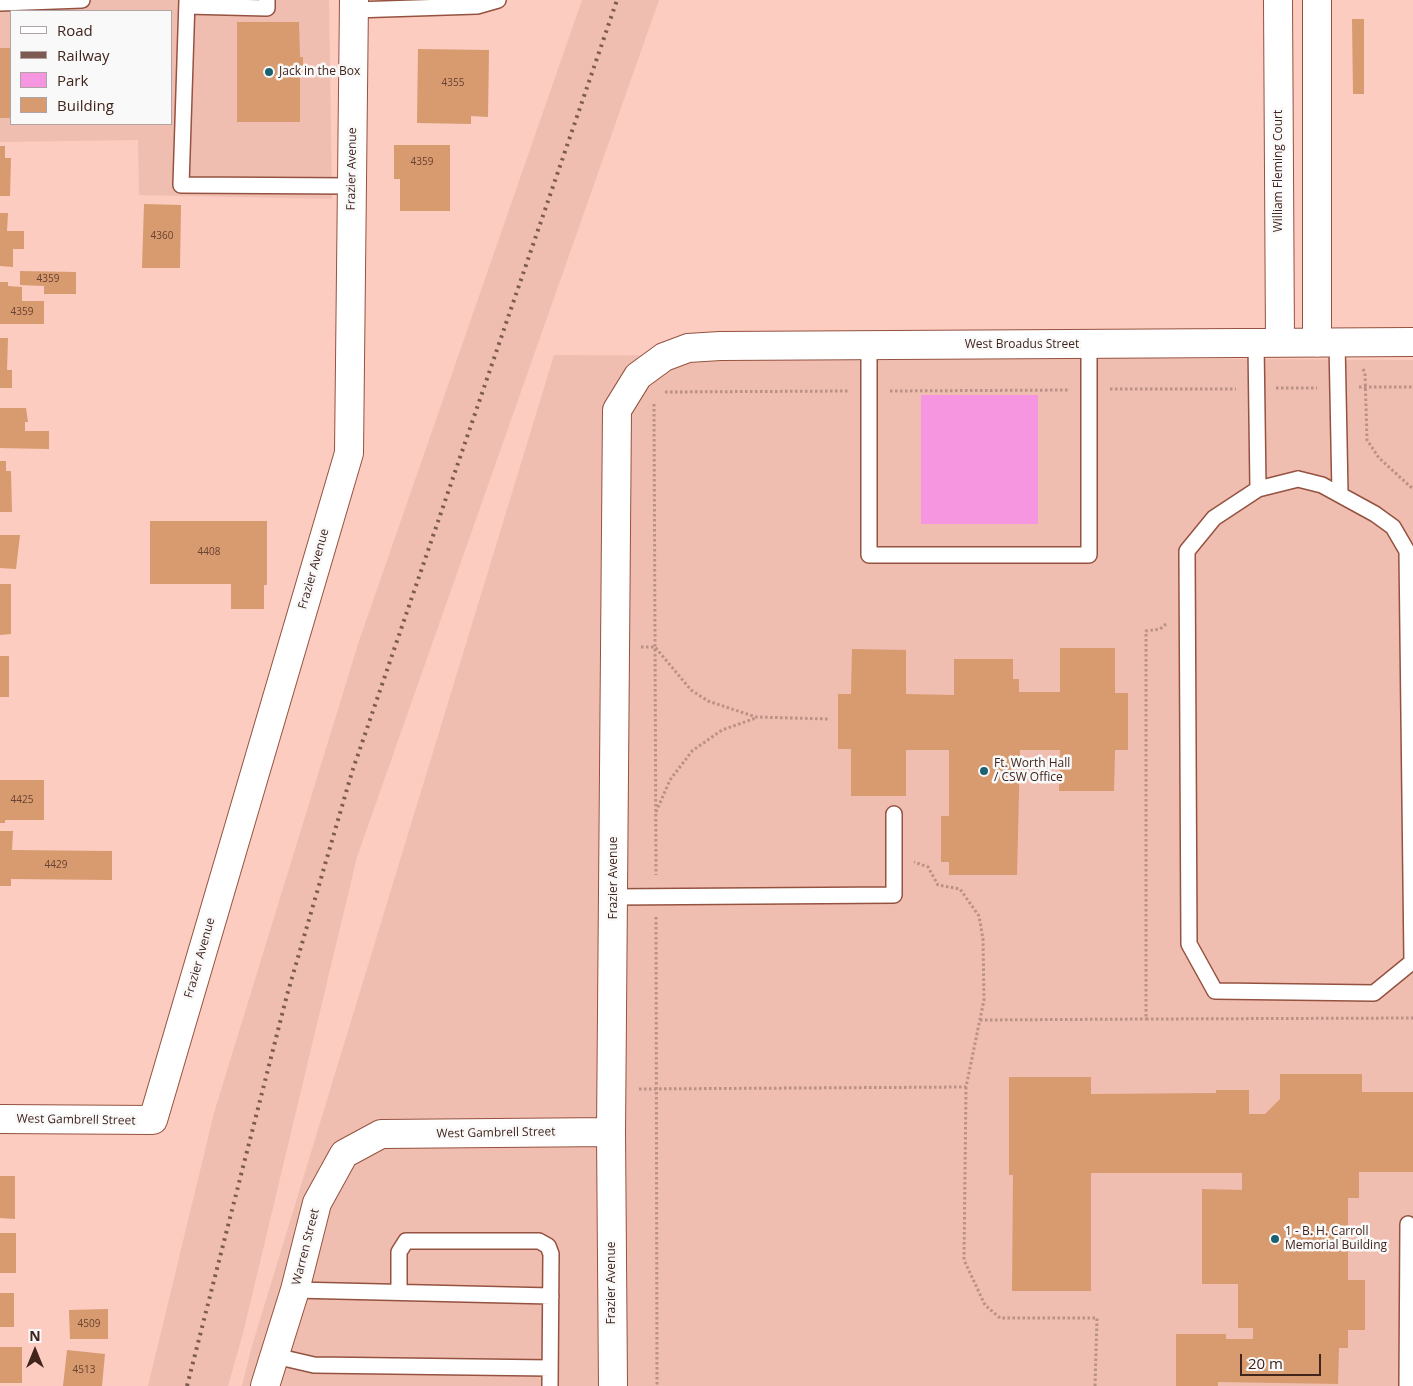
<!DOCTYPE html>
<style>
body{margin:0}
#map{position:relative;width:1413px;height:1386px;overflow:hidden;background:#fbccbf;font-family:"Open Sans",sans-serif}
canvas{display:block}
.legend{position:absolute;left:10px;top:10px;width:162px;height:115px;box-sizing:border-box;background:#f9f9f9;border:1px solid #afa4a1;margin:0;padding:6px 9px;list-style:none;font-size:15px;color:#41241c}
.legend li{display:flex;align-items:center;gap:10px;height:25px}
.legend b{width:25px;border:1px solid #afa4a1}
.north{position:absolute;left:10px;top:1326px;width:50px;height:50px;-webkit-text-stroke:4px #f9f9f9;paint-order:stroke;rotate:0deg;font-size:14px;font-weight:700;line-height:20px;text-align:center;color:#41241c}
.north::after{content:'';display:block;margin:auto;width:18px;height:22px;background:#41241c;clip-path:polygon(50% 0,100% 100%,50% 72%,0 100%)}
.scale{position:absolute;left:1240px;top:1354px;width:81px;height:22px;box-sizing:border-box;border:2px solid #41241c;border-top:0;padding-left:6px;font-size:15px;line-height:18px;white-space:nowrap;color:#41241c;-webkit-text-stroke:4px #f9f9f9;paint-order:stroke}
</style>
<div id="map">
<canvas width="1413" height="1386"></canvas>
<ul class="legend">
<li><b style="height:6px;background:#fff"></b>Road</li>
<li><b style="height:6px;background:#7e5b52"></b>Railway</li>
<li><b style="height:14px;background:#f696e1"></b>Park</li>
<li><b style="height:14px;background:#d89a6f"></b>Building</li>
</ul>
<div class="north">N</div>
<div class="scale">20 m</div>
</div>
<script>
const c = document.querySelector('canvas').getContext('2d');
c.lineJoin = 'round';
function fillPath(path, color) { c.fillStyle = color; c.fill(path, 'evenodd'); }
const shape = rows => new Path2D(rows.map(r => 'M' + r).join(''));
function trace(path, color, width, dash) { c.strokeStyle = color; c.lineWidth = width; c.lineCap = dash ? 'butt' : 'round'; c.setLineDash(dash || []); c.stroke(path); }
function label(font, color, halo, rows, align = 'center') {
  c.font = font + ' "Open Sans",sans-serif'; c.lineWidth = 5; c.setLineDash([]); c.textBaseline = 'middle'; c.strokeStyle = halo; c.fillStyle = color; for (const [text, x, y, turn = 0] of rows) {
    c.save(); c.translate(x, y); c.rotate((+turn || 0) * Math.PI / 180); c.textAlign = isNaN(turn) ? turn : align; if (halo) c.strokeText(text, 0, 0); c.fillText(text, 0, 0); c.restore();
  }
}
const built = shape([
 [0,0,329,0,332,199,139,195,138,140,0,142],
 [11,11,171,11,171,124,11,124],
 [582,0,659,0,357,857,243,1333,228,1386,148,1386,214,1113,359,641],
 [554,355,1413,360,1413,1386,242,1386,252,1346]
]);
const green = shape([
 [921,395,1038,395,1038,524,921,524]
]);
const building = shape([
 [1352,19,1364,19,1364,94,1353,94],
 [237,22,299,22,300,57,303,57,303,72,300,72,300,122,237,122],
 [0,48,11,48,11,118,0,118],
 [418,49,489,50,488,117,471,116,471,124,417,123],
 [394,145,450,145,450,211,400,211,400,179,394,179],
 [0,146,5,146,5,158,11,158,10,196,0,196],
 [144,204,181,205,180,268,142,268],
 [0,213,8,213,7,231,24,231,24,249,13,249,13,267,0,266],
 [20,271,76,272,76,294,44,294,44,286,20,285],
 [0,282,8,282,8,286,22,287,22,301,44,301,44,324,0,324],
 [0,338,8,338,7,370,12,370,12,388,0,388],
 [0,408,26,408,28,422,25,422,25,431,49,431,49,449,0,448],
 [0,461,6,461,6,471,11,471,12,512,0,512],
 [150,521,267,521,267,585,264,585,264,609,231,609,231,584,150,584],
 [0,535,20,535,16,569,0,568],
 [0,584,11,584,11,634,0,635],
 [1060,648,1115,648,1115,693,1128,693,1128,750,1115,750,1114,791,1059,791,1060,750,1020,750,1017,875,949,875,949,862,941,862,941,816,949,816,949,750,906,750,906,796,851,796,851,749,838,749,838,694,851,694,852,649,906,650,906,694,954,695,954,659,1013,659,1013,679,1019,679,1019,692,1060,692],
 [0,656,9,656,9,697,0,697],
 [0,780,44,780,44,820,5,820,5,823,0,823],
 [0,831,13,831,12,850,112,851,112,880,11,879,11,886,0,886],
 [1280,1074,1362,1074,1362,1092,1413,1092,1413,1172,1359,1172,1359,1198,1348,1198,1348,1280,1365,1280,1365,1330,1348,1330,1348,1348,1339,1348,1338,1384,1218,1382,1218,1386,1176,1386,1176,1334,1226,1334,1226,1339,1253,1339,1253,1328,1238,1328,1238,1284,1202,1284,1202,1189,1242,1190,1242,1173,1091,1173,1091,1291,1012,1291,1013,1175,1009,1175,1009,1077,1091,1077,1091,1094,1216,1093,1216,1090,1249,1090,1249,1114,1265,1114,1280,1099],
 [0,1176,15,1176,15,1219,0,1218],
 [0,1233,16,1233,16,1273,0,1273],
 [0,1293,14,1293,14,1327,0,1327],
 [108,1309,108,1339,70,1339,69,1310],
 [0,1347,22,1347,22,1383,0,1383],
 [67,1350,105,1354,102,1386,63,1386]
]);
const path = shape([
 [1363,369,1365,373,1367,440,1379,458,1413,489],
 [1359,387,1413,387],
 [1276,388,1317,388],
 [1110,389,1236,389],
 [890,391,1069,390],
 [665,392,849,391],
 [654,404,656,875],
 [1166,624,1160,629,1146,631,1146,1019,1413,1018],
 [641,647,655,647,691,690,708,701,756,717,828,719],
 [656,812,670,780,692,751,722,730,756,718],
 [656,917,657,1386],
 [980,1020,1146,1019],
 [966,1087,964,1260,985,1305,1000,1318,1097,1318,1095,1386],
 [639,1089,966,1087,984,1000,983,939,979,916,960,889,938,885,928,867,914,862]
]);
const lane = shape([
 [187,0,181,185,352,186],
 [0,3,82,0],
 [187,6,267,8,267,0],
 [354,10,477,6,498,0],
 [1337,342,1340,493],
 [1256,343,1258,489],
 [869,346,869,555,1089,555,1089,344],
 [1298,479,1322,485,1375,514,1393,527,1407,551,1412,962,1374,993,1215,991,1189,944,1187,551,1214,518,1258,489,1298,479],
 [613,897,894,895,894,814],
 [295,1290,551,1296],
 [399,1292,399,1252,406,1241,539,1241,548,1246,551,1254,550,1386],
 [275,1356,314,1365,550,1368],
 [1407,1386,1408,1224]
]);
const street = shape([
 [1278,0,1280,343],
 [1317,343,1317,0],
 [0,1119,153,1120,349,453,354,0],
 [265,1386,295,1290,317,1203,344,1154,381,1134,611,1132],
 [613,1386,611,1132,617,410,638,376,664,357,688,348,720,346,1413,342]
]);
const rail = shape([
 [187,1386,287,995,352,772,617,0]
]);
const markers = [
 [269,72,5,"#1a6271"],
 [984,771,5,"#1a6271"],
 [1275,1239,5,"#1a6271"]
];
const numberNames = [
 ["4355",453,83],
 ["4359",422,162],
 ["4360",162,236],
 ["4359",48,279],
 ["4359",22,312],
 ["4408",209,552],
 ["4425",22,800],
 ["4429",56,865],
 ["4509",89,1324],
 ["4513",84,1370]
];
const poiNames = [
 ["Jack in the Box",279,72],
 ["Ft. Worth Hall",994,764],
 ["/ CSW Office",994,778],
 ["1 - B. H. Carroll",1285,1232],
 ["Memorial Building",1285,1246]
];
const streetNames = [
 ["Frazier Avenue",352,169,-89],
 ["William Fleming Court",1279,171,-90],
 ["West Broadus Street",1022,345],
 ["Frazier Avenue",314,569,-74],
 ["Frazier Avenue",614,878,-90],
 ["Frazier Avenue",200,958,-74],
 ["West Gambrell Street",76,1120,1],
 ["West Gambrell Street",496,1133,-1],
 ["Warren Street",306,1247,-76],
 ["Frazier Avenue",612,1283,-90]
];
fillPath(built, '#f0beb0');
fillPath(green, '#f696e1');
fillPath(building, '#d89a6f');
trace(lane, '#955240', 18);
trace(street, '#955240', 30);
trace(path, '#ba9186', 3, [2.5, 2.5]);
trace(lane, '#fff', 15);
trace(street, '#fff', 28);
trace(rail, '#7e5b52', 4, [2.5, 5]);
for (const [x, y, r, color] of markers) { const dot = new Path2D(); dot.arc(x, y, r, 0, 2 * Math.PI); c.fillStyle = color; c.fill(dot); trace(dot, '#f9f9f9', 2); }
label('10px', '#674231', null, numberNames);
label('12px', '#41241c', '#f9f9f9', poiNames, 'left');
label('12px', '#41241c', '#f9f9f9', streetNames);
</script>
